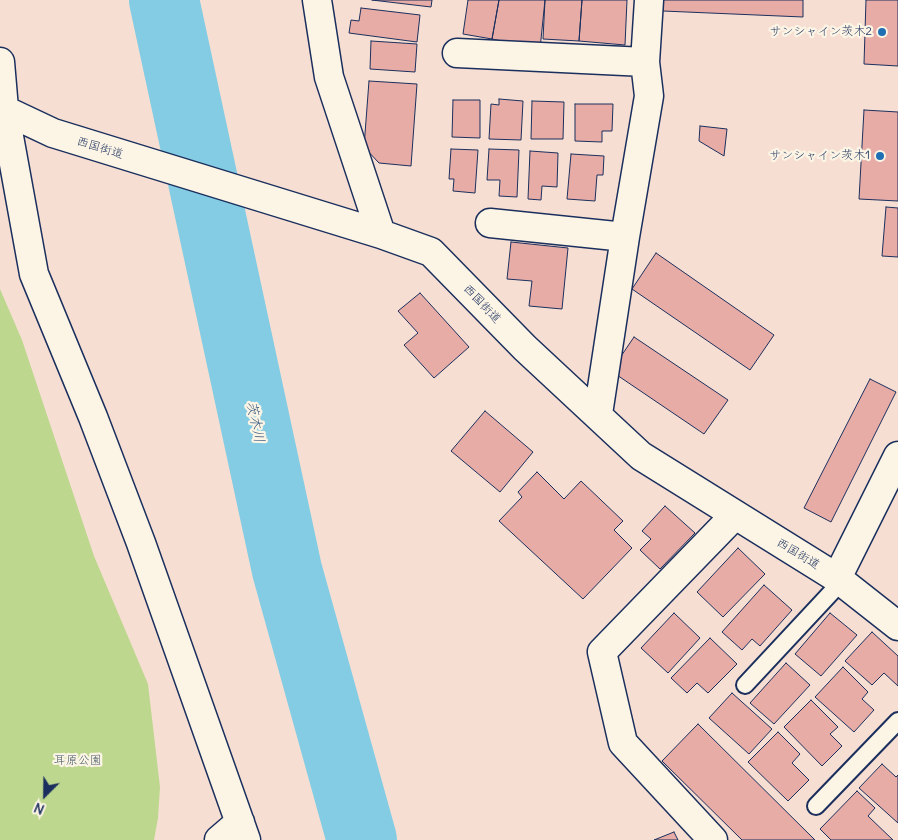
<!DOCTYPE html>
<meta charset="utf-8">
<style>
body{margin:0}
#map{position:relative;width:898px;height:840px;overflow:hidden;background:#f6dfd2;font-family:Delius,sans-serif}
canvas{display:block}
.north{position:absolute;left:20px;top:770px;width:50px;height:50px;-webkit-text-stroke:4px #fcf5e5;paint-order:stroke;rotate:203deg;font-size:14px;font-weight:700;line-height:20px;text-align:center;color:#1b2f5e}
.north::after{content:'';display:block;margin:auto;width:18px;height:22px;background:#1b2f5e;clip-path:polygon(50% 0,100% 100%,50% 72%,0 100%)}
</style>
<div id="map">
<canvas width="898" height="840"></canvas>
<div class="north">N</div>
</div>
<script>
const c = document.querySelector('canvas').getContext('2d');
c.lineJoin = 'round';
function fillPath(path, color) { c.fillStyle = color; c.fill(path, 'evenodd'); }
const shape = rows => new Path2D(rows.map(r => 'M' + r).join(''));
function trace(path, color, width, dash) { c.strokeStyle = color; c.lineWidth = width; c.lineCap = dash ? 'butt' : 'round'; c.setLineDash(dash || []); c.stroke(path); }
function label(font, color, halo, rows, align = 'center') {
  c.font = font + ' Delius,"Klee One",sans-serif'; c.lineWidth = 4.5; c.setLineDash([]); c.textBaseline = 'middle'; c.strokeStyle = halo; c.fillStyle = color; for (const [text, x, y, turn = 0] of rows) {
    c.save(); c.translate(x, y); c.rotate((+turn || 0) * Math.PI / 180); c.textAlign = isNaN(turn) ? turn : align; if (halo) c.strokeText(text, 0, 0); c.fillText(text, 0, 0); c.restore();
  }
}
const green = shape([
 [0,289,22,340,94,556,148,684,160,787,158,818,154,840,0,840]
]);
const river = shape([
 [164,0,287,570,362,840]
]);
const building = shape([
 [372,0,432,0,431,7,372,0],
 [468,0,499,0,492,39,463,34,468,0],
 [499,0,545,0,540,49,492,39,499,0],
 [545,0,582,0,579,41,543,39,545,0],
 [582,0,627,0,625,45,579,41,582,0],
 [663,0,803,0,803,17,663,11,663,0],
 [866,0,898,0,898,66,864,64,866,0],
 [361,8,420,15,417,42,349,33,351,20,359,21,361,8],
 [371,41,417,44,415,72,370,69,371,41],
 [369,81,417,84,411,166,379,163,364,147,369,81],
 [499,99,523,101,521,140,489,139,491,104,499,105,499,99],
 [453,100,480,100,480,138,452,137,453,100],
 [532,101,564,102,563,139,531,139,532,101],
 [575,104,613,104,612,131,602,131,602,142,575,141,575,104],
 [864,110,898,112,898,201,859,199,864,110],
 [700,126,727,129,724,156,699,141,700,126],
 [451,149,478,150,475,193,453,191,454,179,449,179,451,149],
 [489,149,519,150,517,197,499,196,500,180,487,180,489,149],
 [530,151,558,153,557,187,542,186,541,200,528,199,530,151],
 [571,154,604,156,603,175,597,175,595,201,567,199,571,154],
 [886,207,898,208,898,257,882,256,886,207],
 [511,242,568,248,562,309,529,306,532,281,507,279,511,242],
 [656,253,774,335,750,370,632,289,656,253],
 [420,293,469,347,434,378,404,345,418,333,398,311,420,293],
 [634,337,728,400,704,434,611,371,634,337],
 [870,379,896,392,831,522,804,508,870,379],
 [485,411,533,452,500,492,451,451,485,411],
 [537,472,564,499,581,481,623,521,614,530,632,548,583,599,499,521,522,497,518,492,537,472],
 [665,506,695,533,660,569,640,550,651,539,642,531,665,506],
 [738,548,765,574,723,617,697,592,738,548],
 [764,585,792,610,760,646,752,639,742,650,722,632,764,585],
 [674,613,700,638,668,673,641,648,674,613],
 [830,613,857,635,821,676,795,654,830,613],
 [872,632,898,656,898,686,884,673,872,685,845,661,872,632],
 [710,638,737,664,708,693,697,683,687,693,671,678,710,638],
 [786,663,810,685,774,724,750,703,786,663],
 [843,667,868,692,862,699,874,710,854,732,815,697,843,667],
 [732,693,772,729,749,754,709,718,732,693],
 [811,700,838,727,830,734,842,746,822,766,784,727,811,700],
 [698,724,815,840,742,840,662,761,698,724],
 [778,732,800,754,792,763,809,780,788,801,748,762,778,732],
 [882,764,896,777,898,775,898,823,859,788,882,764],
 [857,791,875,808,868,816,893,840,831,840,820,829,857,791],
 [674,832,678,840,654,840,674,832]
]);
const lane = shape([
 [745,685,841,582],
 [816,806,898,721]
]);
const street = shape([
 [317,0,329,77,381,234],
 [457,53,645,62],
 [0,62,4,109,34,274,93,417,141,543,246,840],
 [0,108,53,133,381,234,431,252,525,348,641,456,837,578,898,626],
 [490,223,625,237],
 [598,414,625,237,649,96,645,62,649,0],
 [837,578,898,456],
 [219,840,240,822],
 [713,840,623,743,602,652,734,516]
]);
const markers = [
 [882,32,5,"#1f6fb2"],
 [880,156,5,"#1f6fb2"]
];
const poiNames = [
 ["サンシャイン茨木2",872,32],
 ["サンシャイン茨木1",870,156]
];
const streetNames = [
 ["西国街道",100,148,17],
 ["西国街道",482,304,46],
 ["西国街道",798,554,31]
];
const parkNames = [
 ["耳原公園",78,761]
];
const waterNames = [
 ["茨木川",255,422,78]
];
fillPath(green, '#bed78e');
trace(river, '#83cce4', 70);
fillPath(building, '#e7aca6');
trace(building, '#1b2f5e', 1);
trace(lane, '#1b2f5e', 20);
trace(street, '#1b2f5e', 31);
trace(lane, '#fcf5e5', 16);
trace(street, '#fcf5e5', 28);
for (const [x, y, r, color] of markers) { const dot = new Path2D(); dot.arc(x, y, r, 0, 2 * Math.PI); c.fillStyle = color; c.fill(dot); trace(dot, '#fcf5e5', 2); }
label('12px', '#1b2f5e', '#fcf5e5', poiNames, 'right');
label('12px', '#1b2f5e', '#fcf5e5', streetNames);
label('12px', '#44596a', '#fcf5e5', parkNames);
label('italic 14px', '#355680', '#fcf5e5', waterNames);
</script>
